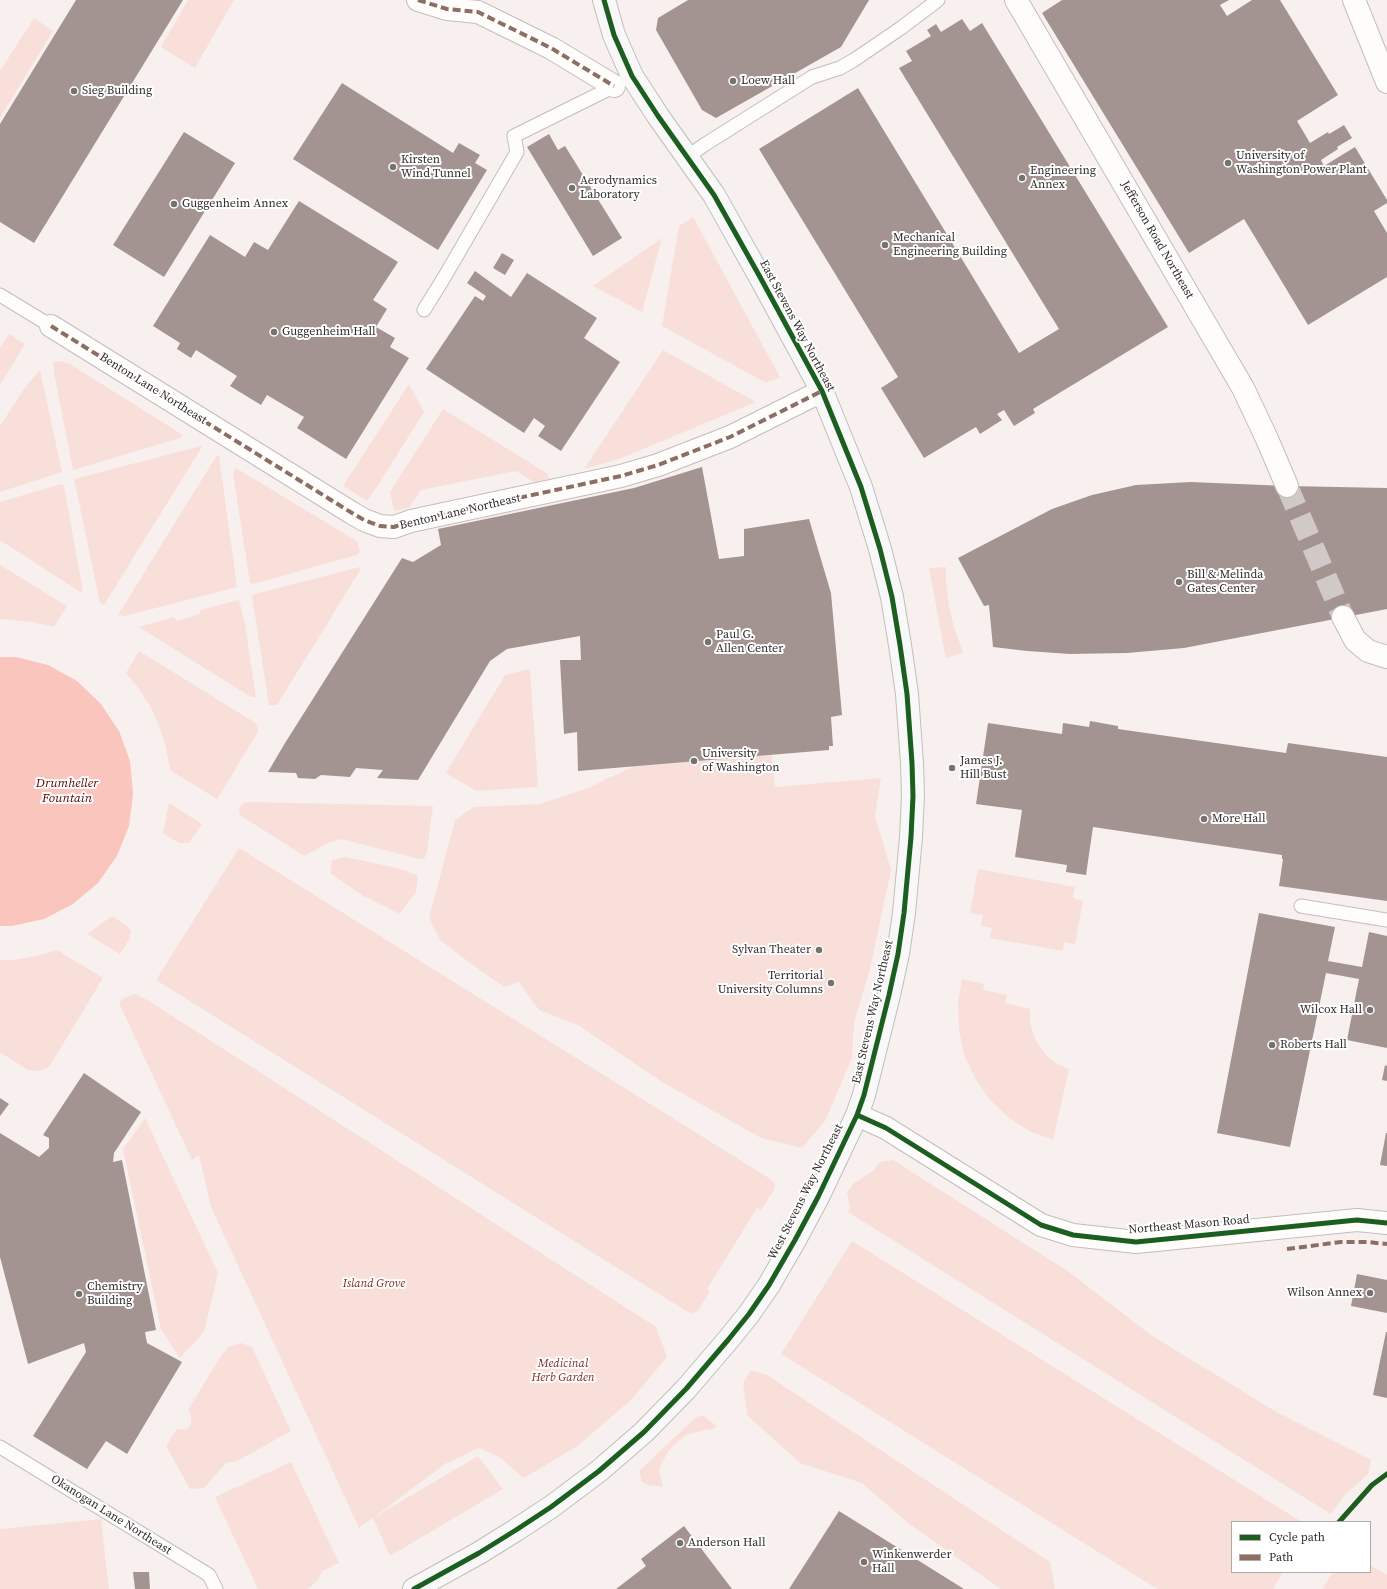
<!DOCTYPE html>
<style>
body{margin:0}
#map{position:relative;width:1387px;height:1589px;overflow:hidden;background:#f8f0ee;font-family:"Source Serif 4",serif}
canvas{display:block}
.legend{position:absolute;left:1231px;top:1521px;width:140px;height:52px;box-sizing:border-box;background:#fff;border:1px solid #adabab;margin:0;padding:5px 7px;list-style:none;font-size:12px;color:#322d2c}
.legend li{display:flex;align-items:center;gap:8px;height:20px}
.legend b{width:20px;border:1px solid #adabab}
</style>
<div id="map">
<canvas width="1387" height="1589"></canvas>
<ul class="legend">
<li><b style="height:5px;background:#1b5e20"></b>Cycle path</li>
<li><b style="height:5px;background:#8d6e63"></b>Path</li>
</ul>
</div>
<script>
const c = document.querySelector('canvas').getContext('2d');
c.lineJoin = 'round';
function fillPath(path, color) { c.fillStyle = color; c.fill(path, 'evenodd'); }
const shape = rows => new Path2D(rows.map(r => 'M' + r).join(''));
function trace(path, color, width, dash) { c.strokeStyle = color; c.lineWidth = width; c.lineCap = dash ? 'butt' : 'round'; c.setLineDash(dash || []); c.stroke(path); }
function label(font, color, halo, rows, align = 'center') {
  c.font = font + ' "Source Serif 4",serif'; c.lineWidth = 4; c.setLineDash([]); c.textBaseline = 'middle'; c.strokeStyle = halo; c.fillStyle = color; for (const [text, x, y, turn = 0] of rows) {
    c.save(); c.translate(x, y); c.rotate((+turn || 0) * Math.PI / 180); c.textAlign = isNaN(turn) ? turn : align; if (halo) c.strokeText(text, 0, 0); c.fillText(text, 0, 0); c.restore();
  }
}
const green = shape([
 [188,0,234,0,195,68,161,47],
 [34,18,53,31,0,118,0,71],
 [693,217,780,377,766,383,662,326,679,226],
 [662,238,642,312,593,286],
 [9,334,25,344,0,385,0,348],
 [663,350,756,402,619,459,584,469],
 [60,361,70,364,183,435,180,438,73,470,54,373,53,362],
 [40,370,62,472,0,492,0,426,26,386],
 [409,384,424,412,369,499,366,500,343,486],
 [443,409,548,474,549,479,534,482,516,471,421,490,409,508,394,511,390,492],
 [201,446,202,447,104,605,100,603,74,479],
 [217,455,219,456,237,587,125,616,118,615],
 [236,468,358,542,360,551,357,555,253,584,250,583,233,474,234,470],
 [61,484,64,486,83,591,80,592,0,540,0,502],
 [0,565,67,606,54,627,32,622,0,619],
 [360,567,361,569,277,705,269,705,252,596,255,594],
 [946,567,946,582,949,606,954,627,963,652,946,659,929,568],
 [239,600,245,624,256,697,251,697,139,627,174,617,176,621,200,614,200,610],
 [139,651,254,722,258,726,258,732,217,799,170,770,166,748,160,728,151,708,139,689,126,673],
 [530,669,538,787,476,791,446,773,505,675],
 [772,755,775,787,881,778,875,816,891,870,870,969,854,1023,852,1058,825,1121,802,1148,761,1138,662,1082,578,1025,539,1010,519,982,504,987,470,963,440,940,429,918,455,820,474,807,540,804,588,788,634,766],
 [245,802,433,806,427,852,424,859,419,859,341,839,330,842,304,856,240,815,239,808],
 [169,803,202,824,189,843,179,843,163,833],
 [239,848,772,1180,775,1185,774,1190,761,1210,757,1208,707,1289,710,1291,698,1311,692,1313,688,1312,156,980],
 [346,857,401,869,418,876,416,892,400,914,363,896,330,873,332,860],
 [978,869,1075,887,1073,898,1083,901,1075,944,1064,942,1063,951,990,938,992,928,981,926,983,915,970,913],
 [112,916,127,926,131,931,130,938,120,954,87,934],
 [57,950,103,978,51,1064,47,1068,39,1071,28,1070,0,1052,0,960,14,960,36,956],
 [962,979,984,984,983,990,1007,995,1005,1003,1030,1009,1030,1022,1033,1034,1039,1046,1047,1056,1057,1064,1069,1069,1053,1140,1029,1131,1008,1117,989,1099,975,1078,964,1055,959,1030,958,1004],
 [135,994,149,1001,656,1327,667,1357,632,1399,576,1447,524,1478,499,1457,479,1448,445,1464,373,1518,478,1456,503,1489,390,1556,373,1518,359,1528,211,1207,199,1155,192,1160,119,1003,122,999],
 [145,1118,218,1273,204,1332,180,1358,161,1329,123,1149],
 [893,1160,1069,1272,1151,1335,1273,1410,1371,1460,1368,1474,1343,1497,1331,1514,848,1212,850,1208,847,1193,853,1184,874,1170,880,1162],
 [852,1241,1302,1522,1232,1522,1232,1572,1283,1572,1273,1589,1157,1589,781,1354],
 [241,1343,252,1347,291,1431,237,1461,226,1463,204,1488,190,1489,166,1446,177,1429,187,1429,191,1424,191,1415,188,1410,219,1359,228,1347],
 [751,1370,767,1375,1050,1562,1055,1589,1001,1589,908,1523,862,1483,800,1463,747,1415,743,1383],
 [702,1415,717,1426,712,1430,709,1429,686,1435,674,1445,666,1455,659,1469,663,1487,648,1485,642,1482,639,1471,695,1418],
 [291,1462,339,1563,322,1571,318,1580,308,1589,258,1589,215,1497],
 [101,1519,109,1589,0,1589,0,1529],
 [1370,1565,1387,1575,1387,1589,1322,1589,1333,1572,1370,1572]
]);
const water = shape([
 [0,657,16,657,48,665,77,681,101,704,119,731,130,761,133,794,129,826,117,856,98,883,73,904,44,919,12,926,0,926]
]);
const building = shape([
 [76,0,183,0,34,243,0,222,0,124],
 [688,0,869,0,841,47,716,118,702,110,656,30,658,18],
 [1062,0,1229,0,1220,5,1227,16,1252,0,1280,0,1338,95,1297,121,1310,143,1328,132,1329,134,1344,125,1352,138,1337,147,1338,149,1321,160,1324,166,1355,147,1387,200,1387,203,1374,211,1387,233,1387,277,1308,325,1244,219,1189,253,1042,13],
 [962,19,970,31,982,23,1168,327,1033,409,1035,413,1014,426,1004,410,997,414,1002,420,980,434,976,427,924,458,881,388,898,377,759,149,858,88,1019,353,1059,329,899,68,912,61,906,51,931,36,927,30,936,24,941,32],
 [342,83,453,153,459,143,480,155,475,163,487,170,438,250,293,159],
 [184,132,235,163,164,277,113,245],
 [549,134,558,150,565,146,622,238,593,256,527,147],
 [299,201,398,262,373,300,387,309,376,327,395,338,390,347,409,358,346,459,297,428,304,417,267,395,261,405,230,386,237,376,196,350,191,358,177,349,180,343,153,326,210,235,245,257,254,242,268,250],
 [502,253,514,260,505,275,493,268],
 [475,271,511,297,527,273,597,318,584,338,620,362,561,451,538,436,545,426,534,418,524,433,426,369,475,296,483,301,486,296,467,283],
 [702,467,719,559,744,556,744,529,809,519,831,593,842,715,831,717,833,746,829,746,829,750,578,771,577,732,564,734,560,660,581,660,580,636,507,649,490,661,418,780,377,778,383,770,356,768,350,777,321,775,315,779,298,778,296,773,268,772,285,743,402,558,413,562,441,545,438,529,634,488],
 [1191,482,1287,486,1387,488,1387,609,1184,648,1127,653,1070,654,1027,651,993,647,989,605,984,606,958,558,1052,509,1092,495,1136,485],
 [1090,721,1118,726,1118,729,1286,753,1288,743,1387,757,1387,901,1279,886,1283,859,1282,859,1282,855,1093,827,1086,875,1066,872,1067,865,1015,857,1022,810,976,804,988,723,1062,734,1063,723,1089,727],
 [1259,913,1335,927,1328,961,1362,967,1369,932,1387,936,1387,1048,1347,1040,1359,979,1326,973,1290,1147,1217,1133],
 [1385,1065,1387,1066,1387,1081,1382,1080],
 [84,1073,141,1112,114,1153,113,1162,122,1160,156,1330,145,1332,147,1343,182,1362,127,1454,106,1441,87,1469,33,1436,86,1352,84,1343,28,1364,0,1257,0,1133,39,1157,49,1148,49,1138,43,1135],
 [0,1098,9,1104,0,1116],
 [1386,1133,1387,1133,1387,1166,1380,1165],
 [1357,1274,1387,1280,1387,1313,1351,1306],
 [1386,1332,1387,1332,1387,1398,1373,1395],
 [839,1511,964,1589,789,1589],
 [684,1526,732,1589,616,1589,646,1566,641,1559],
 [133,1572,149,1572,150,1589,135,1589]
]);
const streetTunnel = shape([
 [1287,486,1343,617]
]);
const lane = shape([
 [687,157,704,145,812,77,840,68,854,60,901,28,938,0],
 [0,295,51,326],
 [424,310,445,276,517,152,514,136,617,85],
 [1301,906,1387,920],
 [0,1447,209,1575,216,1589]
]);
const street = shape([
 [418,0,447,9,478,12,551,48,614,86],
 [1016,0,1243,388,1267,439,1287,486],
 [1354,0,1387,82],
 [51,326,352,513,364,520,380,526,394,527,411,521,621,476,658,465,730,437,822,391],
 [1343,617,1355,640,1368,651,1387,657],
 [857,1115,886,1128,1041,1225,1073,1235,1136,1242,1357,1220,1387,1223]
]);
const secondary = shape([
 [414,1589,479,1553,516,1530,551,1507,599,1471,644,1432,686,1389,728,1340,749,1314,769,1285,795,1240,818,1197,857,1115,864,1095,889,995,898,954,904,913,911,837,913,796,912,763,907,694,900,645,892,597,880,549,861,487,822,391,760,277,714,195,658,116,632,76,614,35,604,0]
]);
const quiet = shape([
 [418,0,447,9,478,12,551,48,614,86],
 [51,326,352,513,364,520,380,526,394,527,411,521,621,476,658,465,730,437,822,391],
 [1287,1249,1341,1242,1367,1242,1387,1244]
]);
const cycleway = shape([
 [857,1115,886,1128,1041,1225,1073,1235,1136,1242,1357,1220,1387,1223],
 [1339,1522,1372,1485,1387,1474],
 [414,1589,479,1553,516,1530,551,1507,599,1471,644,1432,686,1389,728,1340,749,1314,769,1285,795,1240,818,1197,857,1115,864,1095,889,995,898,954,904,913,911,837,913,796,912,763,907,694,900,645,892,597,880,549,861,487,822,391,760,277,714,195,658,116,632,76,614,35,604,0]
]);
const markers = [
 [733,81,4,"#777170"],
 [74,91,4,"#777170"],
 [1228,163,4,"#777170"],
 [393,167,4,"#777170"],
 [1022,178,4,"#777170"],
 [572,188,4,"#777170"],
 [174,204,4,"#777170"],
 [885,245,4,"#777170"],
 [274,332,4,"#777170"],
 [1179,582,4,"#777170"],
 [708,642,4,"#777170"],
 [694,761,4,"#777170"],
 [952,768,4,"#777170"],
 [1204,819,4,"#777170"],
 [819,950,4,"#777170"],
 [831,983,4,"#777170"],
 [1370,1010,4,"#777170"],
 [1272,1045,4,"#777170"],
 [1370,1293,4,"#777170"],
 [79,1294,4,"#777170"],
 [680,1543,4,"#777170"],
 [864,1562,4,"#777170"]
];
const poiNames = [
 ["Loew Hall",741,81],
 ["Sieg Building",82,91],
 ["University of",1236,156],
 ["Washington Power Plant",1236,170],
 ["Kirsten",401,160],
 ["Wind Tunnel",401,174],
 ["Engineering",1030,171],
 ["Annex",1030,185],
 ["Aerodynamics",580,181],
 ["Laboratory",580,195],
 ["Guggenheim Annex",182,204],
 ["Mechanical",893,238],
 ["Engineering Building",893,252],
 ["Guggenheim Hall",282,332],
 ["Bill & Melinda",1187,575],
 ["Gates Center",1187,589],
 ["Paul G.",716,635],
 ["Allen Center",716,649],
 ["University",702,754],
 ["of Washington",702,768],
 ["James J.",960,761],
 ["Hill Bust",960,775],
 ["More Hall",1212,819],
 ["Sylvan Theater",811,950,"right"],
 ["Territorial",823,976,"right"],
 ["University Columns",823,990,"right"],
 ["Wilcox Hall",1362,1010,"right"],
 ["Roberts Hall",1280,1045],
 ["Chemistry",87,1287],
 ["Building",87,1301],
 ["Wilson Annex",1362,1293,"right"],
 ["Anderson Hall",688,1543],
 ["Winkenwerder",872,1555],
 ["Hall",872,1569]
];
const streetNames = [
 ["Jefferson Road Northeast",1157,240,60],
 ["East Stevens Way Northeast",797,326,62],
 ["Benton Lane Northeast",153,389,32],
 ["Benton Lane Northeast",460,512,-13],
 ["East Stevens Way Northeast",873,1012,-77],
 ["West Stevens Way Northeast",806,1192,-63],
 ["Northeast Mason Road",1189,1225,-5],
 ["Okanogan Lane Northeast",111,1515,32]
];
const parkNames = [
 ["Island Grove",374,1284],
 ["Medicinal",563,1364],
 ["Herb Garden",563,1378]
];
const waterNames = [
 ["Drumheller",67,784],
 ["Fountain",67,799]
];
fillPath(green, '#f8dfda');
fillPath(water, '#fac5bc');
fillPath(building, '#a39491');
trace(streetTunnel, '#d0c9c7', 22, [22, 11]);
trace(lane, '#c3bdbc', 15);
trace(street, '#c3bdbc', 24);
trace(secondary, '#c3bdbc', 24);
trace(lane, '#fefdfc', 13);
trace(street, '#fefdfc', 22);
trace(secondary, '#f8f8f9', 22);
trace(quiet, '#8d6e63', 4, [8, 4]);
trace(cycleway, '#1b5e20', 5);
for (const [x, y, r, color] of markers) { const dot = new Path2D(); dot.arc(x, y, r, 0, 2 * Math.PI); c.fillStyle = color; c.fill(dot); trace(dot, '#fff', 1.5); }
label('12px', '#322d2c', '#fff', poiNames, 'left');
label('12px', '#322d2c', '#fff', streetNames);
label('italic 12px', '#822e24', '#fff', parkNames);
label('italic 13px', '#5a0300', '#fff', waterNames);
</script>
